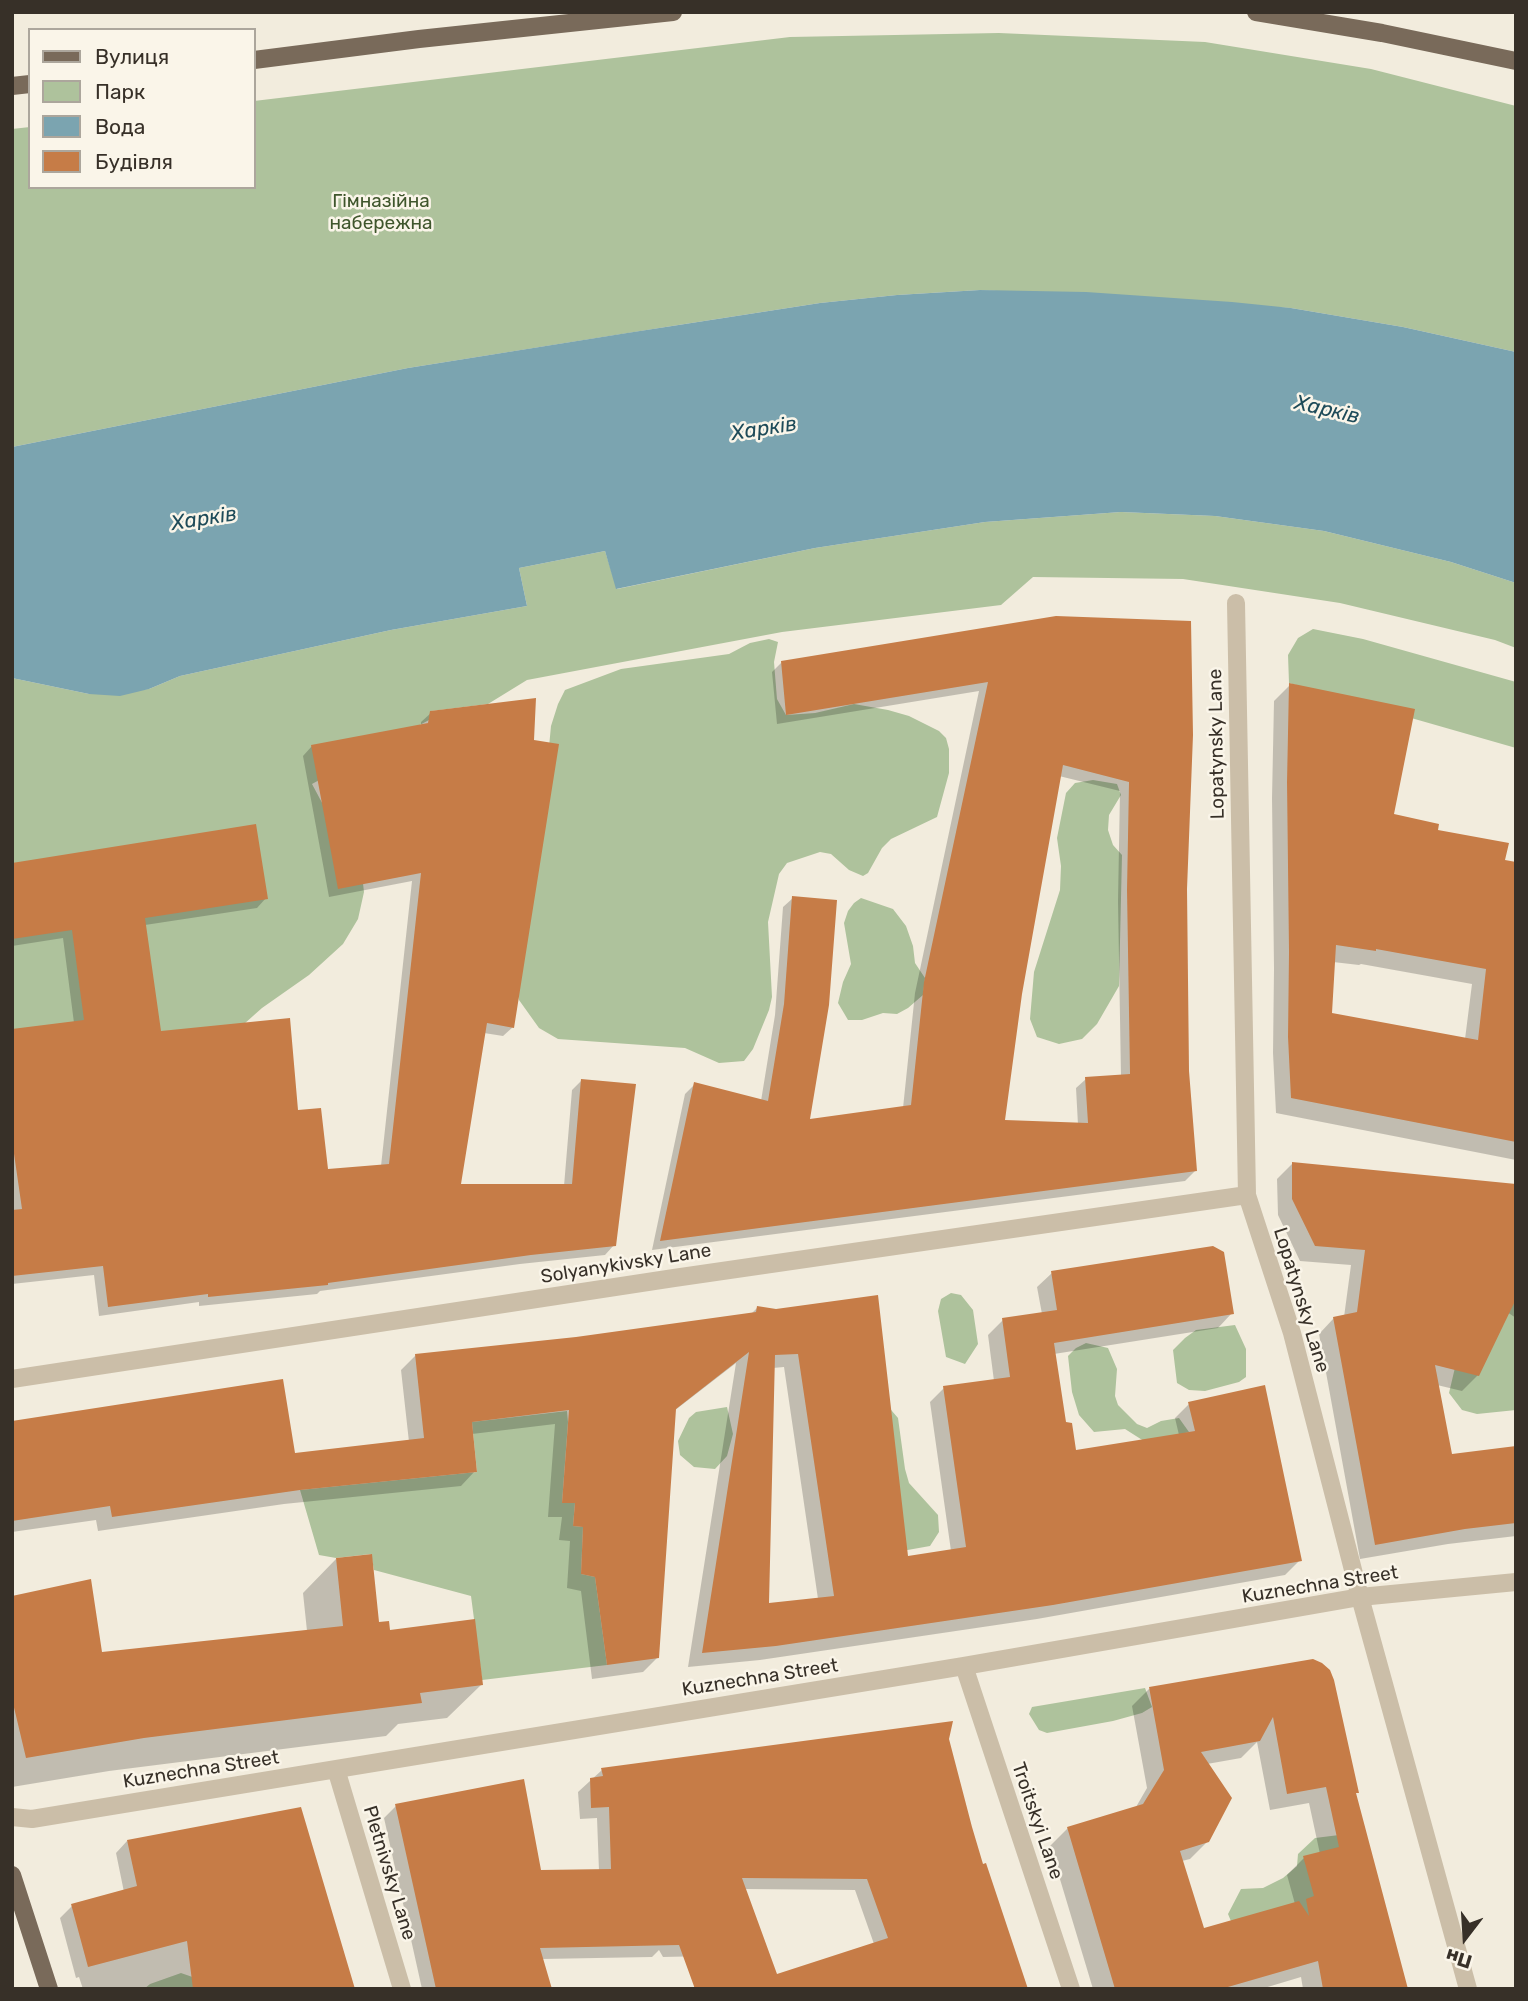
<!DOCTYPE html>
<meta charset="utf-8">
<style>
body{margin:0}
#map{position:relative;width:1528px;height:2001px;overflow:hidden;background:#f2ecdd;font-family:Rubik,sans-serif}
canvas{display:block}
.frame{position:absolute;inset:0;border:14px solid #373028;pointer-events:none}
.legend{position:absolute;left:28px;top:28px;width:228px;height:161px;box-sizing:border-box;background:#faf5e9;border:2px solid #aca69c;margin:0;padding:9px 12px;list-style:none;font-size:21px;color:#373028}
.legend li{display:flex;align-items:center;gap:14px;height:35px}
.legend b{width:35px;border:2px solid #aca69c}
.north{position:absolute;left:1430px;top:1903px;width:70px;height:70px;-webkit-text-stroke:5px #faf5e9;paint-order:stroke;rotate:197deg;font-size:19px;font-weight:700;line-height:28px;text-align:center;color:#373028}
.north::after{content:'';display:block;margin:auto;width:24px;height:32px;background:#373028;clip-path:polygon(50% 0,100% 100%,50% 72%,0 100%)}
</style>
<div id="map">
<canvas width="1528" height="2001"></canvas>
<div class="frame"></div>
<ul class="legend">
<li><b style="height:9px;background:#796a5a"></b>Вулиця</li>
<li><b style="height:19px;background:#aec29c"></b>Парк</li>
<li><b style="height:19px;background:#7ba4b0"></b>Вода</li>
<li><b style="height:19px;background:#c67c47"></b>Будівля</li>
</ul>
<div class="north">Пн</div>
</div>
<script>
const c = document.querySelector('canvas').getContext('2d');
c.lineJoin = 'round';
function fillPath(path, color) { c.fillStyle = color; c.fill(path, 'evenodd'); }
const shape = rows => new Path2D(rows.map(r => 'M' + r).join(''));
function trace(path, color, width, dash) { c.strokeStyle = color; c.lineWidth = width; c.lineCap = dash ? 'butt' : 'round'; c.setLineDash(dash || []); c.stroke(path); }
function label(font, color, halo, rows, align = 'center') {
  c.font = font + ' Rubik,sans-serif'; c.lineWidth = 5; c.setLineDash([]); c.textBaseline = 'middle'; c.strokeStyle = halo; c.fillStyle = color; for (const [text, x, y, turn = 0] of rows) {
    c.save(); c.translate(x, y); c.rotate((+turn || 0) * Math.PI / 180); c.textAlign = isNaN(turn) ? turn : align; if (halo) c.strokeText(text, 0, 0); c.fillText(text, 0, 0); c.restore();
  }
}
const green = shape([
 [999,33,1205,42,1371,69,1516,106,1516,352,1403,327,1291,308,980,290,897,295,820,303,672,326,408,368,12,447,12,129,30,127,30,187,254,187,254,101,790,37],
 [1121,512,1215,516,1324,531,1451,562,1516,583,1516,648,1495,640,1340,603,1183,579,1033,577,1001,605,782,632,527,680,488,704,431,711,429,720,312,784,327,812,361,866,364,892,358,919,343,944,309,975,262,1008,235,1032,12,1119,12,678,89,694,149,689,180,676,391,630,527,606,519,568,605,551,617,589,815,548,985,522],
 [1313,629,1363,639,1516,682,1516,748,1289,683,1288,655,1298,638],
 [769,639,778,642,774,662,777,699,786,715,815,713,854,704,888,710,909,716,939,731,946,738,949,749,949,773,937,817,891,839,882,848,868,873,863,876,849,870,831,854,820,852,787,863,779,874,768,922,772,997,769,1010,753,1049,744,1061,719,1063,685,1048,558,1039,539,1028,519,1000,515,976,547,768,551,726,558,704,565,690,621,669,729,654,750,643],
 [1093,780,1117,784,1121,795,1109,815,1108,830,1113,845,1122,855,1119,986,1097,1024,1082,1039,1059,1044,1037,1037,1030,1019,1034,972,1060,890,1061,866,1057,838,1066,793,1075,783],
 [861,898,893,909,906,926,913,946,915,963,925,978,923,995,908,1008,897,1014,883,1013,862,1020,848,1020,838,1003,843,982,851,964,844,923,848,911,854,903],
 [951,1293,961,1295,973,1310,978,1344,965,1364,946,1357,938,1311,941,1299],
 [1516,1299,1516,1410,1477,1414,1462,1410,1449,1393,1461,1342],
 [1235,1325,1246,1349,1246,1377,1239,1382,1205,1391,1189,1390,1177,1383,1173,1350,1185,1338,1196,1330],
 [1086,1343,1108,1348,1117,1369,1115,1396,1118,1405,1137,1424,1147,1428,1161,1421,1179,1418,1189,1432,1147,1443,1125,1429,1094,1432,1079,1415,1072,1392,1068,1356,1076,1348],
 [886,1404,898,1418,905,1469,909,1483,938,1515,939,1532,930,1546,874,1556],
 [727,1407,733,1434,727,1456,715,1469,694,1467,680,1455,678,1441,689,1418,696,1412],
 [567,1411,568,1422,562,1503,575,1503,573,1526,583,1527,581,1574,595,1577,607,1665,482,1680,471,1596,374,1570,371,1554,336,1558,319,1555,300,1490,477,1472,472,1422],
 [1145,1688,1152,1707,1142,1713,1113,1721,1047,1733,1039,1730,1029,1714,1032,1707],
 [1355,1833,1342,1922,1233,1926,1228,1914,1241,1889,1263,1888,1283,1878,1297,1866,1298,1854,1315,1838],
 [181,1973,201,1980,205,1989,144,1989,150,1984]
]);
const water = shape([
 [980,290,1086,292,1232,302,1291,308,1403,327,1516,352,1516,583,1451,562,1324,531,1215,516,1121,512,985,522,815,548,616,589,605,551,519,568,527,606,391,630,180,676,149,689,120,696,89,694,12,678,12,447,408,368,627,333,820,303,897,295]
]);
const shadow = shape([
 [1056,618,1185,889,1188,1071,1195,1171,1185,1181,652,1250,685,1094,695,1084,761,1101,775,1015,783,907,793,898,808,1121,903,1108,915,993,979,691,777,724,772,672,782,662],
 [1059,776,1120,791,1118,901,1121,1077,1086,1079,1076,1088,1078,1125,1003,1121,1021,993],
 [1290,685,1392,816,1436,831,1503,861,1516,864,1516,1160,1276,1113,1273,1053,1274,969,1272,798,1274,701],
 [1333,962,1359,965,1361,964,1472,984,1465,1039,1330,1014],
 [431,713,513,1027,503,1036,484,1033,459,1185,564,1186,572,1090,582,1080,614,1245,605,1255,520,1264,320,1291,317,1294,199,1306,199,1302,99,1316,94,1275,12,1284,12,1031,74,1023,63,938,12,946,12,864,266,898,257,908,145,925,159,1033,297,1112,326,1171,381,1166,412,881,329,897,303,756,312,746,421,726,421,722],
 [1293,1163,1516,1186,1516,1318,1507,1312,1478,1375,1462,1391,1437,1385,1450,1456,1516,1448,1516,1536,1448,1544,1360,1559,1319,1334,1334,1318,1344,1317,1351,1265,1300,1261,1278,1215,1277,1179],
 [1052,1273,1232,1313,1218,1328,1054,1354,1064,1424,1075,1452,1179,1435,1175,1418,1189,1404,1300,1560,1285,1575,1037,1619,760,1660,688,1667,736,1363,674,1411,657,1658,643,1672,592,1679,581,1591,567,1588,570,1541,559,1540,562,1517,548,1517,555,1424,472,1434,475,1471,461,1486,284,1504,98,1531,96,1520,12,1532,12,1423,293,1455,409,1442,401,1370,416,1355,576,1339,751,1314,757,1308,776,1311,907,1558,951,1551,930,1402,944,1388,994,1381,988,1335,1003,1320,1042,1314,1037,1287],
 [784,1367,818,1599,767,1605,773,1368],
 [336,1559,377,1624,481,1685,447,1718,398,1724,386,1736,109,1771,12,1787,12,1598,101,1654,307,1631,303,1593],
 [1313,1661,1357,1792,1355,1795,1407,1989,1303,1989,1301,1977,1261,1989,1093,1989,1050,1846,1068,1828,1136,1807,1147,1788,1132,1706,1149,1689],
 [1257,1742,1270,1810,1309,1803,1320,1854,1304,1858,1287,1875,1295,1904,1203,1930,1182,1861,1190,1859,1208,1841,1207,1764,1241,1758],
 [947,1739,982,1867,1026,1989,776,1976,874,1944,855,1890,745,1889,752,1955,663,1957,659,1950,652,1957,542,1959,550,1989,422,1989,384,1818,396,1806,539,1872,599,1871,597,1818,580,1819,578,1792,602,1770],
 [127,1841,353,1989,83,1989,79,1977,76,1978,60,1918,72,1906,124,1892,116,1853]
]);
const building = shape([
 [1056,616,1191,621,1193,735,1187,889,1189,1071,1197,1171,660,1241,694,1082,768,1101,784,1004,792,896,837,900,829,1005,810,1119,911,1105,924,982,988,682,786,715,781,661],
 [1063,765,1129,782,1127,890,1130,1074,1085,1077,1088,1123,1005,1120,1022,994],
 [1289,683,1415,709,1394,814,1439,824,1438,830,1509,843,1505,860,1516,862,1516,1142,1291,1098,1288,1037,1289,952,1287,782],
 [1336,945,1376,951,1376,949,1486,969,1478,1040,1332,1013],
 [536,698,534,740,559,744,514,1028,487,1023,461,1184,572,1184,581,1079,636,1084,616,1246,531,1255,328,1283,328,1285,208,1297,208,1294,108,1307,103,1266,12,1276,12,1210,22,1209,12,1140,12,1029,84,1020,72,930,12,939,12,863,256,824,268,899,145,918,161,1031,290,1018,298,1110,321,1108,328,1169,389,1164,421,873,338,889,311,745,428,723,430,711],
 [1292,1162,1516,1184,1516,1299,1479,1376,1435,1365,1452,1454,1516,1446,1516,1523,1465,1529,1375,1545,1333,1317,1357,1312,1365,1250,1315,1246,1292,1199],
 [1213,1246,1224,1252,1234,1314,1054,1343,1066,1422,1072,1423,1076,1450,1195,1431,1188,1402,1265,1385,1302,1561,1053,1605,776,1646,702,1653,749,1352,676,1409,659,1658,607,1665,595,1577,581,1574,583,1527,573,1526,575,1503,562,1503,569,1410,472,1422,477,1472,300,1490,112,1517,110,1506,12,1521,12,1421,283,1379,295,1453,424,1438,415,1354,576,1337,756,1312,757,1306,776,1309,878,1295,908,1556,966,1547,943,1386,1010,1377,1002,1318,1057,1310,1051,1271],
 [798,1354,834,1596,769,1603,775,1355],
 [372,1554,379,1622,389,1621,390,1630,475,1619,483,1685,420,1693,422,1703,144,1738,26,1758,12,1699,12,1596,91,1579,102,1652,343,1626,336,1558],
 [1313,1659,1322,1663,1330,1670,1334,1680,1359,1793,1356,1793,1408,1989,1323,1989,1318,1961,1221,1989,1115,1989,1067,1827,1143,1804,1164,1770,1149,1687],
 [1273,1717,1287,1794,1326,1787,1339,1847,1303,1856,1314,1896,1306,1899,1309,1916,1299,1901,1204,1928,1180,1851,1209,1842,1232,1798,1201,1752,1260,1741],
 [953,1721,949,1739,972,1827,983,1864,986,1863,1028,1989,695,1989,679,1945,540,1948,552,1989,436,1989,395,1804,524,1779,541,1870,611,1869,609,1807,591,1808,590,1778,603,1776,601,1768],
 [742,1878,867,1879,888,1938,777,1974],
 [301,1807,355,1989,193,1989,187,1941,88,1967,71,1904,137,1886,127,1840]
]);
const minor = shape([
 [1236,603,1247,1195,1292,1333,1360,1597,1468,1989],
 [12,1379,674,1278,1247,1195],
 [964,1666,1071,1989],
 [336,1769,402,1989],
 [12,1817,32,1819,964,1666,1360,1597,1516,1582]
]);
const major = shape([
 [1256,12,1382,33,1516,61],
 [254,60,419,39,673,12],
 [12,86,30,84],
 [12,1875,49,1989]
]);
const parkNames = [
 ["Гімназійна",381,202],
 ["набережна",381,224]
];
const streetNames = [
 ["Lopatynsky Lane",1217,744,-91],
 ["Solyanykivsky Lane",626,1264,-9],
 ["Lopatynsky Lane",1301,1300,73],
 ["Kuznechna Street",1320,1585,-9],
 ["Kuznechna Street",760,1678,-9],
 ["Kuznechna Street",201,1770,-9],
 ["Troitskyi Lane",1037,1821,71],
 ["Pletnivsky Lane",389,1873,73]
];
const waterNames = [
 ["Харків",1327,410,13],
 ["Харків",764,429,-9],
 ["Харків",204,519,-9]
];
fillPath(green, '#aec29c');
fillPath(water, '#7ba4b0');
fillPath(shadow, '#0003');
fillPath(building, '#c67c47');
trace(minor, '#cbbea8', 18);
trace(major, '#796a5a', 18);
label('19px', '#3f562c', '#faf5e9', parkNames);
label('19px', '#373028', '#faf5e9', streetNames);
label('italic 21px', '#1e4b59', '#faf5e9', waterNames);
</script>
